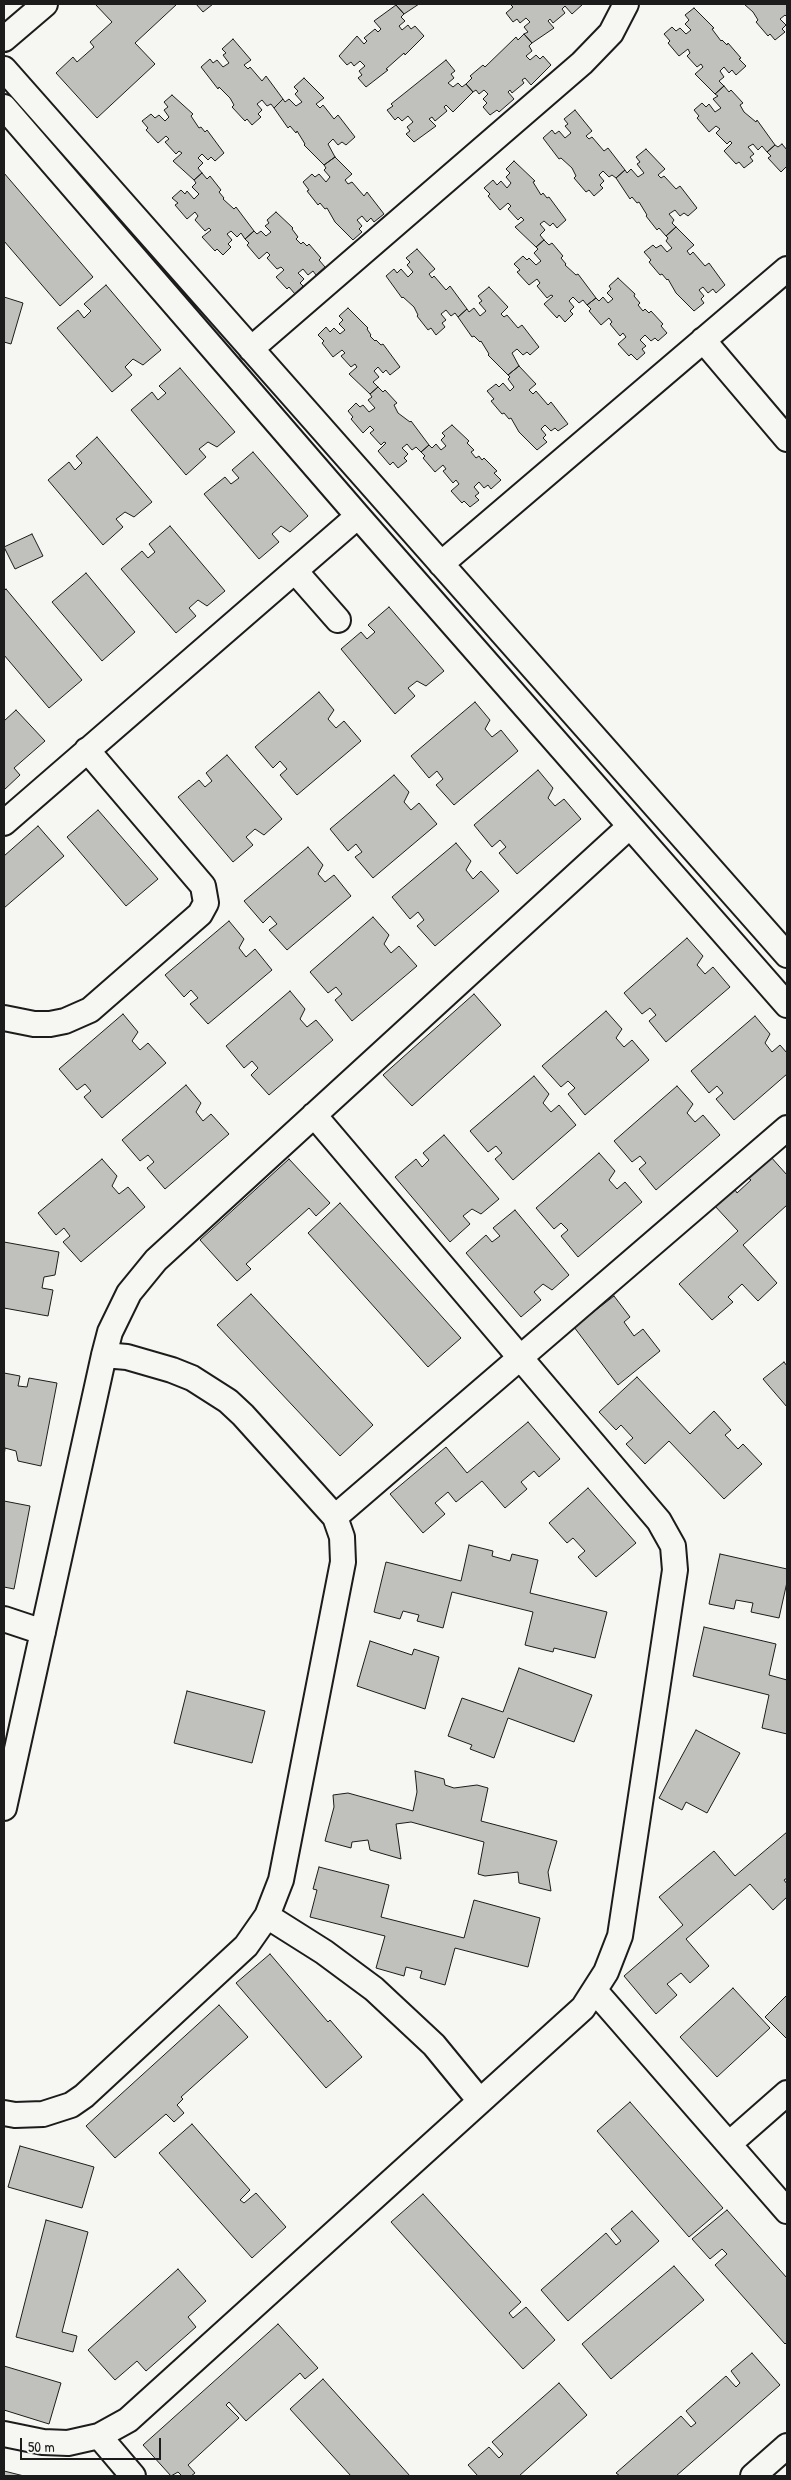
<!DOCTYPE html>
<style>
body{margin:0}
#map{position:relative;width:791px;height:2480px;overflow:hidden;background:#f6f6f2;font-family:"Patrick Hand",sans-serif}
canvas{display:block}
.frame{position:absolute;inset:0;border:5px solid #1c1c1c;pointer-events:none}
.scale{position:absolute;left:20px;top:2438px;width:141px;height:22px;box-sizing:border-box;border:2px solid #1c1c1c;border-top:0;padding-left:6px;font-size:15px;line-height:18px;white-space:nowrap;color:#1c1c1c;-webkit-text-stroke:4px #f6f6f2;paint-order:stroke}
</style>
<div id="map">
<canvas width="791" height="2480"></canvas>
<div class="frame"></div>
<div class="scale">50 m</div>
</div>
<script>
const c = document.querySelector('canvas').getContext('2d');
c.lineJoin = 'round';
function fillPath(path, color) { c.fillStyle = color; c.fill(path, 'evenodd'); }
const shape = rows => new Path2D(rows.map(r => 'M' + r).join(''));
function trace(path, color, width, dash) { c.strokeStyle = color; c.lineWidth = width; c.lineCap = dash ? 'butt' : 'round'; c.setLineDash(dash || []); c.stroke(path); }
const building = shape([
 [95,4,177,4,135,43,155,64,97,118,56,73,73,57,77,62,94,47,90,42,112,22,95,4],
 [196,4,213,4,203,12,196,4],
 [398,4,419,4,404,14,396,5,398,4],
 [513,4,583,4,572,14,565,6,562,9,565,13,553,23,550,19,548,21,554,28,532,43,524,34,528,32,524,27,530,22,526,18,520,23,517,19,513,22,506,13,513,7,511,5,513,4],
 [744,4,787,4,787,17,785,15,780,19,786,25,782,29,785,32,775,40,770,34,768,36,756,22,758,20,753,12,744,4],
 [396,5,404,14,401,17,405,21,399,26,402,30,408,25,411,29,415,26,424,36,405,55,404,53,386,69,388,70,366,87,358,78,362,75,359,71,365,66,360,61,354,66,351,62,347,65,339,56,357,36,364,44,367,41,364,38,375,29,378,32,381,29,374,21,396,5],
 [694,8,714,28,712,29,721,41,722,40,727,45,728,43,741,58,739,59,746,66,736,75,732,70,729,73,724,67,720,71,724,77,719,81,724,86,715,94,695,74,703,67,701,64,697,67,687,56,690,53,688,49,679,56,668,43,670,41,664,34,672,27,676,31,680,28,686,34,691,30,685,24,689,20,685,15,694,8],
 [524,34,532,43,529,46,532,51,526,56,530,60,536,55,540,59,543,56,551,65,531,85,525,78,522,80,524,83,512,93,510,90,508,92,514,99,499,112,497,110,490,115,483,107,487,103,483,99,488,94,484,90,479,94,476,90,473,92,466,84,472,78,470,76,483,65,485,67,516,37,518,40,524,34],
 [233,39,251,60,244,65,248,69,250,67,262,81,266,76,283,99,274,108,271,104,267,106,262,100,257,104,262,110,258,114,261,117,252,125,247,119,245,121,232,107,234,105,230,98,219,87,218,89,201,67,210,59,213,63,217,60,223,67,229,63,223,55,226,53,222,49,233,39],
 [446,60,455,71,451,74,454,78,448,83,453,87,458,83,462,87,466,84,473,92,453,112,446,105,444,107,447,111,435,121,432,117,429,119,436,126,414,142,406,134,410,131,407,127,413,122,408,116,402,121,398,117,395,120,387,110,393,106,391,104,446,60],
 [304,78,324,98,316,104,320,108,323,105,334,119,338,115,355,137,346,145,342,142,338,145,333,139,328,144,335,157,324,165,304,145,305,144,297,131,296,133,290,126,288,128,274,108,283,99,285,102,289,99,296,106,302,102,295,94,298,91,294,87,304,78],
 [724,86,729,92,731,90,743,103,740,105,744,112,756,122,757,120,775,145,767,152,762,146,758,150,753,144,748,147,754,154,750,157,753,161,744,168,739,162,736,164,724,151,732,143,730,141,727,144,716,133,720,129,716,126,709,132,697,118,699,116,694,110,702,103,706,107,709,104,715,112,721,108,713,99,718,96,715,94,724,86],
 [172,95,193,114,191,116,199,128,201,127,205,132,207,130,224,153,215,161,211,157,208,160,202,154,198,158,203,163,198,168,202,173,194,180,173,161,182,153,179,151,176,154,165,142,169,139,166,136,158,143,146,130,148,128,142,121,151,114,155,118,159,115,165,121,169,117,164,110,168,107,164,102,172,95],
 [575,110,592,131,586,136,589,139,592,137,604,151,608,148,625,170,616,178,612,175,609,177,603,171,599,175,604,181,600,185,603,188,594,196,589,190,586,192,574,178,576,176,572,168,561,158,559,159,543,138,552,130,555,134,559,131,565,138,571,133,565,126,568,124,564,119,575,110],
 [782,144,787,150,787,166,781,172,768,158,771,156,767,152,775,145,778,147,782,144],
 [646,149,665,169,658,175,661,178,664,176,676,189,680,186,697,208,688,216,684,213,680,216,675,210,669,214,674,220,672,223,676,227,666,236,659,228,657,230,646,216,647,215,639,202,637,203,632,197,630,199,616,178,625,170,627,173,631,169,638,177,644,173,637,164,640,162,636,157,646,149],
 [335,157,352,174,345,180,348,184,352,182,364,196,367,192,384,214,374,222,371,218,367,222,362,216,357,220,362,226,359,229,362,232,353,240,335,222,327,208,325,209,320,203,318,205,307,191,309,190,303,182,312,174,315,177,319,174,326,182,330,177,324,170,326,168,324,165,335,157],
 [514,161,535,181,533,182,541,195,543,193,547,198,549,197,566,220,557,228,553,223,550,226,544,221,540,224,545,230,540,235,544,240,536,247,515,227,524,220,521,217,518,220,508,209,511,206,508,203,500,210,488,196,490,194,484,188,493,180,497,185,501,181,507,188,511,183,506,177,510,173,506,169,514,161],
 [4,173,93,277,60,306,4,241,4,173],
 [202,173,207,179,210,176,221,190,219,192,224,198,223,199,234,209,236,207,254,231,245,239,241,233,237,237,231,231,227,234,232,240,228,244,231,247,223,255,217,249,215,251,202,237,211,230,209,228,205,231,195,220,198,216,195,212,187,219,175,205,178,203,172,198,181,190,185,194,187,191,194,199,199,194,192,187,196,183,194,180,202,173],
 [276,212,293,228,292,229,298,237,296,239,301,244,303,242,307,246,309,244,321,258,319,260,325,267,316,275,313,271,308,275,303,269,298,273,304,279,300,283,303,286,295,294,289,287,287,289,276,277,284,270,281,267,277,269,267,258,270,255,267,252,259,259,247,245,249,243,245,239,254,231,257,234,261,231,266,236,271,232,265,226,269,223,267,220,276,212],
 [676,227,694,245,687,251,690,255,693,252,705,266,709,263,725,285,716,293,713,289,708,293,703,287,699,290,704,296,701,299,704,303,694,311,676,293,668,279,667,280,662,274,660,275,649,262,651,260,644,252,653,245,656,248,661,245,667,252,672,248,666,241,668,238,666,236,676,227],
 [544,240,549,245,552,243,563,256,561,258,566,264,565,265,576,275,578,274,596,298,587,305,583,300,579,303,573,297,569,301,574,307,570,311,573,314,565,322,559,315,557,318,544,304,553,296,551,295,547,298,537,286,540,283,537,279,529,285,517,272,520,270,514,264,523,256,527,260,529,258,536,265,541,261,534,253,538,249,536,247,544,240],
 [417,249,435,269,429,274,432,278,434,276,446,290,450,286,467,309,458,317,455,313,451,316,446,310,441,314,446,320,442,323,445,327,436,335,431,328,428,330,417,316,418,315,414,307,403,297,402,298,386,276,394,269,397,273,401,269,408,277,413,272,407,265,410,262,406,258,417,249],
 [618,278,635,294,634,296,640,303,638,305,643,311,645,309,649,313,651,311,663,324,661,326,667,333,658,341,655,338,651,341,645,335,640,340,646,346,642,349,645,353,637,360,631,354,629,356,618,344,626,337,623,333,620,336,610,324,612,322,609,318,601,325,589,311,591,309,587,305,596,298,599,301,603,297,608,303,613,299,607,293,611,289,609,286,618,278],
 [106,285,161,350,143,365,133,359,125,367,132,375,112,392,57,328,78,310,84,318,91,311,84,304,106,285],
 [489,287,508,307,501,314,504,317,507,315,518,328,522,325,539,347,530,355,527,352,523,355,517,349,512,353,519,366,508,375,488,355,489,354,481,341,480,342,474,336,472,337,458,317,467,309,469,312,474,308,480,316,486,311,479,303,482,301,478,296,489,287],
 [4,297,23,303,11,344,4,342,4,297],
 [348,308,368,328,367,329,371,335,370,336,375,341,376,340,381,345,383,344,400,367,390,375,386,370,383,373,378,367,374,371,379,377,373,382,378,387,370,394,349,374,357,367,355,364,351,367,341,356,345,353,342,350,333,357,322,343,324,341,318,335,326,327,330,332,334,328,340,334,345,330,339,324,343,320,339,316,348,308],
 [519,366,536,384,529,390,533,394,536,391,548,405,551,402,568,424,558,431,555,428,551,431,545,425,541,429,546,435,543,438,547,442,537,450,519,432,511,418,509,419,504,413,502,414,491,401,494,399,487,391,496,384,499,387,503,383,510,391,514,387,508,379,510,377,508,375,519,366],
 [180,368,235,432,217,447,208,442,199,449,206,457,186,475,131,410,152,392,158,400,166,393,159,386,180,368],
 [378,387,383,392,385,390,397,403,394,405,398,413,410,422,411,421,429,445,421,452,416,447,412,450,407,444,402,448,408,454,404,458,407,461,398,468,393,462,390,465,378,451,386,443,384,442,381,445,370,433,374,430,370,426,363,433,351,419,353,417,348,411,356,403,360,407,363,405,369,412,375,408,368,400,372,397,370,394,378,387],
 [452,425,469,441,467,443,474,450,471,452,476,458,479,456,482,460,484,458,497,471,494,473,501,480,491,489,488,485,484,488,479,482,474,487,479,493,475,496,479,500,470,507,464,501,462,503,451,491,459,484,456,480,453,483,443,471,446,469,443,465,435,472,423,458,425,456,421,452,429,445,432,448,436,444,441,450,446,446,441,440,445,436,442,433,452,425],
 [97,437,152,502,134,517,125,512,116,519,123,527,103,545,48,480,69,462,75,470,82,463,76,456,97,437],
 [253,452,308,516,290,532,281,526,272,534,279,542,259,559,204,494,225,477,231,484,239,478,232,470,253,452],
 [170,526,225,591,207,606,198,600,189,608,196,616,176,633,121,569,142,551,148,558,155,552,149,544,170,526],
 [32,534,43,556,15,569,4,547,32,534],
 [86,573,135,632,102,661,52,602,86,573],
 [6,589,82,680,49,708,4,655,4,591,6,589],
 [389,607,444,671,426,686,417,681,408,688,415,696,395,714,341,649,361,632,367,639,375,632,368,625,389,607],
 [319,692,334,710,328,719,336,728,344,721,361,741,297,795,280,775,287,769,280,761,273,768,255,747,319,692],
 [475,702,490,720,485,729,492,737,501,730,518,751,454,805,436,785,443,779,437,771,429,778,411,756,475,702],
 [16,710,45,741,14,768,20,775,4,790,4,721,16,710],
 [227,755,282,819,264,835,255,829,246,837,253,845,233,862,178,797,199,780,205,787,212,781,206,773,227,755],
 [538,770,553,788,548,798,555,806,564,799,581,819,517,874,499,853,506,847,500,840,492,847,474,825,538,770],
 [394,775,409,792,404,802,411,810,419,803,437,824,373,878,355,857,362,852,356,844,348,851,330,829,394,775],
 [98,810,158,879,126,906,67,837,98,810],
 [38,826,64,856,4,908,4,856,38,826],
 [456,843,471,861,466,870,473,879,481,871,499,891,435,946,417,926,424,920,418,912,410,919,392,897,456,843],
 [308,847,323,865,318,874,325,882,334,875,351,896,287,950,269,930,277,924,270,916,263,923,244,901,308,847],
 [373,917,389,935,384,944,391,953,399,946,417,966,352,1021,335,1000,342,994,336,987,328,993,310,972,373,917],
 [229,921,244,939,239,948,246,957,255,949,272,970,208,1024,190,1004,198,998,191,990,184,997,165,975,229,921],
 [687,938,703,956,697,965,705,974,713,967,730,987,666,1042,649,1021,656,1015,650,1008,642,1014,624,993,687,938],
 [290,991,305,1009,300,1019,307,1027,316,1020,333,1040,269,1095,251,1075,258,1068,252,1061,244,1068,226,1046,290,991],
 [474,994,501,1025,412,1106,383,1075,474,994],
 [606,1011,622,1029,616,1038,624,1047,632,1040,649,1060,585,1115,568,1094,575,1088,568,1081,561,1087,542,1066,606,1011],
 [123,1014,138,1032,132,1041,140,1050,148,1043,166,1063,102,1118,84,1097,91,1091,85,1084,77,1090,59,1069,123,1014],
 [755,1016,770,1034,765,1043,772,1052,780,1045,787,1053,787,1074,734,1120,716,1099,723,1093,717,1086,709,1093,691,1071,755,1016],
 [534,1076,549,1094,543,1103,551,1112,559,1105,576,1125,513,1180,495,1159,502,1153,496,1146,488,1152,470,1131,534,1076],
 [186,1085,201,1103,196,1112,203,1121,211,1114,229,1134,165,1189,147,1168,154,1162,148,1155,140,1161,122,1140,186,1085],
 [677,1086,693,1104,687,1113,695,1122,703,1115,720,1135,656,1190,639,1169,646,1163,640,1156,632,1162,614,1141,677,1086],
 [444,1135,499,1199,481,1214,472,1209,463,1216,470,1224,450,1242,395,1177,416,1159,422,1167,429,1160,423,1153,444,1135],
 [599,1153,615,1171,609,1180,617,1189,625,1182,642,1202,578,1257,561,1236,568,1230,561,1223,554,1229,536,1208,599,1153],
 [770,1156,787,1175,787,1205,743,1245,777,1283,758,1301,742,1284,728,1297,733,1302,712,1320,679,1284,738,1231,714,1205,734,1188,737,1193,751,1180,747,1177,770,1156],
 [102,1159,117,1176,112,1186,119,1194,128,1187,145,1207,81,1262,63,1242,70,1236,64,1228,56,1235,38,1213,102,1159],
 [289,1159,330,1203,316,1216,309,1208,299,1217,246,1264,251,1269,237,1281,200,1240,289,1159],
 [340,1203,461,1338,428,1367,308,1233,340,1203],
 [515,1210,569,1275,552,1290,543,1284,534,1292,541,1300,521,1317,466,1253,486,1235,492,1242,500,1236,493,1228,515,1210],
 [4,1242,59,1252,55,1275,44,1277,42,1288,53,1290,48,1316,4,1308,4,1242],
 [251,1294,373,1425,340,1456,217,1325,251,1294],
 [614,1296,630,1317,624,1322,634,1336,643,1329,660,1351,618,1385,574,1327,614,1296],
 [784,1362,787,1366,787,1407,763,1379,784,1362],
 [4,1373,20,1376,18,1386,27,1387,29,1378,57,1383,41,1466,18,1461,16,1451,5,1448,4,1457,4,1373],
 [637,1377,690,1434,714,1411,731,1430,725,1435,738,1449,743,1444,762,1464,724,1499,669,1441,645,1464,626,1444,633,1438,621,1425,616,1430,599,1412,637,1377],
 [528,1422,560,1459,539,1477,534,1471,521,1482,527,1489,505,1508,482,1481,456,1502,448,1492,435,1503,445,1514,423,1533,390,1494,446,1447,467,1473,528,1422],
 [588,1488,636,1543,596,1577,578,1557,585,1551,573,1538,567,1543,549,1523,588,1488],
 [4,1501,30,1506,14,1589,4,1587,4,1501],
 [469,1545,493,1551,492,1556,510,1561,512,1554,538,1560,530,1593,607,1612,595,1658,554,1648,553,1652,525,1645,533,1612,452,1592,443,1628,417,1621,419,1615,403,1611,400,1619,374,1612,386,1562,461,1581,469,1545],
 [720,1554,787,1569,787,1582,779,1618,751,1612,753,1603,736,1600,734,1609,709,1604,720,1554],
 [704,1627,776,1644,769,1675,787,1680,787,1734,762,1728,769,1695,693,1676,704,1627],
 [370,1641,412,1655,414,1649,439,1657,425,1709,357,1686,370,1641],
 [519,1668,592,1695,574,1742,508,1718,494,1758,470,1749,472,1745,448,1736,462,1698,503,1712,519,1668],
 [187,1691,265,1711,252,1763,174,1743,187,1691],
 [696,1730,740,1753,707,1813,686,1802,682,1810,659,1798,696,1730],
 [415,1771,444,1779,445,1785,454,1788,477,1785,488,1788,481,1821,557,1841,548,1872,551,1891,519,1883,518,1872,485,1876,478,1874,484,1842,411,1822,396,1824,401,1859,370,1850,368,1840,352,1842,351,1848,325,1841,334,1807,333,1795,348,1793,413,1811,417,1792,415,1771],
 [787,1832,787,1878,784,1880,787,1884,787,1897,773,1910,750,1884,686,1939,709,1966,690,1983,681,1973,667,1984,677,1995,656,2014,624,1976,683,1925,659,1897,714,1851,735,1876,787,1832],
 [319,1867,389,1885,381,1917,464,1938,474,1900,540,1918,528,1967,455,1948,445,1985,420,1978,422,1971,406,1967,404,1976,376,1968,385,1936,310,1917,317,1890,313,1889,319,1867],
 [270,1954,328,2022,330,2020,362,2057,326,2088,236,1983,270,1954],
 [733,1988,770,2028,717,2077,680,2037,733,1988],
 [787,1995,787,2039,765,2017,787,1995],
 [219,2005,248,2037,181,2097,183,2099,177,2105,184,2113,174,2122,166,2114,115,2158,86,2126,219,2005],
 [630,2102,723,2208,689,2237,597,2131,630,2102],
 [192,2124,250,2190,240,2200,244,2203,256,2193,286,2227,252,2258,159,2153,192,2124],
 [20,2146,94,2167,82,2208,8,2187,20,2146],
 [423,2194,521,2302,509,2313,513,2318,526,2307,555,2340,523,2369,391,2222,423,2194],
 [727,2210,787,2278,787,2342,785,2344,715,2265,727,2254,722,2249,710,2259,692,2239,727,2210],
 [632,2211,659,2241,568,2321,541,2290,606,2233,616,2245,621,2241,611,2229,632,2211],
 [46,2220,88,2232,62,2332,77,2336,73,2352,16,2337,46,2220],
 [674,2266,704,2300,611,2379,582,2344,674,2266],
 [178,2269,206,2301,188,2317,196,2327,146,2371,137,2361,115,2380,88,2350,178,2269],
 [278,2324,318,2368,305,2379,300,2373,246,2421,229,2402,226,2405,239,2418,188,2465,195,2473,191,2476,182,2476,178,2472,171,2476,143,2445,278,2324],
 [752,2353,780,2385,676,2476,620,2476,616,2473,681,2416,691,2427,696,2423,686,2411,726,2376,736,2387,740,2383,731,2371,752,2353],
 [4,2366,61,2383,49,2424,4,2410,4,2366],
 [323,2379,410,2476,351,2476,290,2409,323,2379],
 [559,2383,587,2415,519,2476,478,2476,468,2465,489,2447,499,2458,503,2454,492,2442,559,2383],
 [4,2471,24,2476,4,2476,4,2471]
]);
const minor = shape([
 [4,39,45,4],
 [4,69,787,955],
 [4,107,358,516,787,1005],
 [703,340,787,439],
 [251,349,582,63,611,33,626,4],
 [441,564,787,269],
 [295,571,338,620],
 [4,823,358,516],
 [4,1018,34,1024,50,1024,65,1021,90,1010,200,914,206,903,203,886,87,750],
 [335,1517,787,1128],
 [4,1619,43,1632],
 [4,1808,104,1355,110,1332,129,1293,156,1260,630,826],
 [267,1916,324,1952,374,1989,434,2045,480,2101],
 [595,1991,787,2211],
 [4,2113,15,2115,43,2114,71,2105,84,2096,246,1946,267,1916,281,1880,343,1562,342,1537,335,1517,243,1415,228,1401,192,1378,172,1370,127,1357,104,1355],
 [729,2144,787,2093],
 [4,2434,43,2442,68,2443,99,2436,128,2420,583,2008,606,1972,620,1936,675,1570,673,1546,659,1521,314,1115],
 [99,2436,133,2476],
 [753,2476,787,2446]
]);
fillPath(building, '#c0c0bd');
trace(building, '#1c1c1c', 1);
trace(minor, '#1c1c1c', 28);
trace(minor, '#f6f6f2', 24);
</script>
